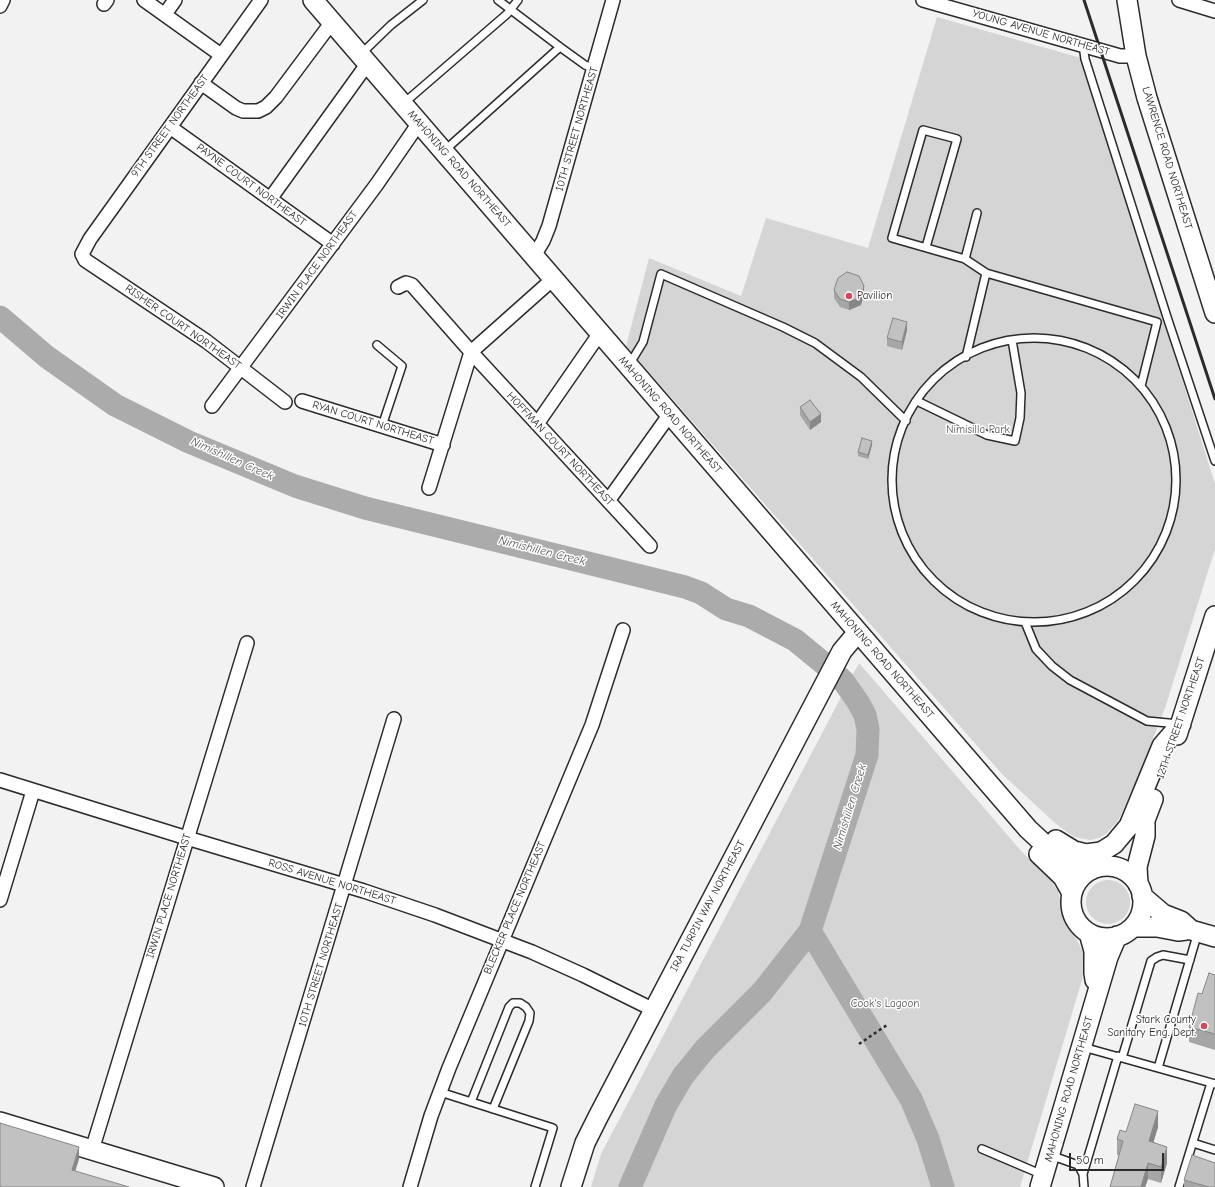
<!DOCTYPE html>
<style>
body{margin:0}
#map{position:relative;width:1215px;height:1187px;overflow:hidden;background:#f2f2f2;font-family:"Comic Neue",sans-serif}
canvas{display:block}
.scale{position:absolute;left:1069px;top:1153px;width:95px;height:18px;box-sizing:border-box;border:2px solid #2b2b2b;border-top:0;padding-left:5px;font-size:12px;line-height:14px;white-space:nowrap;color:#2b2b2b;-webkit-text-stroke:3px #fff;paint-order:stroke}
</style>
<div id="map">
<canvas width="1215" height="1187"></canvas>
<div class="scale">50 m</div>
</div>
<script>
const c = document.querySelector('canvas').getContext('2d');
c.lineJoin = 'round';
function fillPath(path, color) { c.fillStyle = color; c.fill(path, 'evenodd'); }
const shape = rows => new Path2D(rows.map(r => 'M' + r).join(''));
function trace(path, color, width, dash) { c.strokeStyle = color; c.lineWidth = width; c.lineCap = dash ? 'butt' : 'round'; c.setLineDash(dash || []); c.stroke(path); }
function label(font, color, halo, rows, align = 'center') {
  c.font = font + ' "Comic Neue",sans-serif'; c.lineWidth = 3; c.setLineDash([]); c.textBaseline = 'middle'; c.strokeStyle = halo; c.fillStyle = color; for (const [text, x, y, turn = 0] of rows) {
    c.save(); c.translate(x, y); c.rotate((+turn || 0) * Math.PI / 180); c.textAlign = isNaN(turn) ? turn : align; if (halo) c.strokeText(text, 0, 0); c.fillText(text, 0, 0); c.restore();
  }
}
const green = shape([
 [937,17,1081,58,1215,484,1215,549,1165,708,1138,777,1118,821,1107,833,1099,838,1090,840,1074,837,1056,824,1001,773,626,346,649,258,741,296,766,218,868,248],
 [859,663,1022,852,1052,882,1058,891,1065,921,1077,940,1085,957,1082,980,1020,1187,591,1187,601,1154],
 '1086 902a22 22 0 1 1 44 0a22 22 0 1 1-44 0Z'
]);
const river = shape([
 [0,317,47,357,115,405,189,442,295,486,365,508,685,587,701,593,726,609,749,616,795,640,828,667,844,682,858,702,865,715,868,729,867,755,810,931,762,992,705,1049,683,1076,666,1105,630,1187],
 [810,931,911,1099,928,1139,943,1187]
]);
const path = shape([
 [859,1044,887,1025]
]);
const lane = shape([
 [498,0,560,47,585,65,594,69],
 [1083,45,1085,59,1167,317,1215,461],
 [361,54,391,25,423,0],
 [404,103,507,14,518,0],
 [444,151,560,47],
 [926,247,957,139,923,130,892,238,965,259,986,273,1157,322,1141,386],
 [965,259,977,213],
 '892 480a142 142 0 1 1 284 0a142 142 0 1 1-284 0Z',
 [377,345,402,366,382,426],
 [966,357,986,273],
 [629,365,643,342,661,274,783,327,815,343,861,377,906,421],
 [917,401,987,435,1015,441,1020,418,1021,393,1012,340],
 [1025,622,1036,649,1052,666,1070,680,1147,721,1179,724],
 [1083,1047,1158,1068,1198,932],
 [1122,1058,1151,961,1157,957,1163,955,1190,960],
 [1158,1068,1215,1084],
 [440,1092,553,1128,535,1187],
 [471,1102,509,1007,513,1003,520,1003,526,1007,530,1013,529,1021,493,1109],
 [1193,1143,1215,1150],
 [982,1149,1043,1175],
 [1050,1155,1078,1165,1083,1174,1084,1187],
 [1083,1174,1118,1056],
 [1179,1187,1211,1083]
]);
const street = shape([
 [144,0,221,55],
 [261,0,90,239,82,254,85,260,206,341,285,402],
 [923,0,1120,56,1136,56],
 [1179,0,1215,11],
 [104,4,107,0],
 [0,6,3,0],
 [165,14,175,0],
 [201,83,236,108,243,111,258,111,266,107,276,97,332,22],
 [170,127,333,244],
 [270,199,368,63],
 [534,256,543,241,549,226,613,0],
 [398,287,406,283,412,285,471,352,650,546],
 [302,401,443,445],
 [212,406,377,184,419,123],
 [537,424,600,333],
 [429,488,471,352,553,279],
 [608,501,670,414],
 [0,780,187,838,364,891,435,915,532,952,583,975,654,1010],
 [0,900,33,791],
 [92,1150,247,643],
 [253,1187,394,719],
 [410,1187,431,1116,449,1068,592,725,623,630]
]);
const secondary = shape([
 [313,0,1028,829,1057,856,1070,863,1091,870],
 [1127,0,1136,56,1147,98,1215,313],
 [1177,735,1215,616],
 [1056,840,1074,851,1086,854,1101,852,1114,844,1129,826,1162,746,1181,724],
 [1039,854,1063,877,1072,893],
 '1071 902a36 36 0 1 1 72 0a36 36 0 1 1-72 0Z',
 [1138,884,1137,867,1145,836,1145,820,1153,799],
 [1142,896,1163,914,1181,921,1191,930,1215,937],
 [1133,927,1157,927,1178,931,1186,930],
 [1089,933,1094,951,1094,973,1095,980],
 [0,1122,214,1187],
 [571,1187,585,1143,598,1117,842,651,858,632],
 [1040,1187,1108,957,1117,936]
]);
const rail = shape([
 [1084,0,1215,399]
]);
const wall = shape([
 [834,290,864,294,861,305,849,310,840,307,834,298],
 [907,330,902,350,887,346,887,338],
 [800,407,821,422,810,430,800,415],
 [872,445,868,459,858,456,858,452],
 [1215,975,1215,1050,1189,1042,1189,1027,1202,994],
 [1158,1127,1153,1143,1167,1163,1161,1183,1148,1179,1145,1187,1110,1187,1119,1155,1117,1155,1117,1139,1126,1132],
 [1184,1180,1215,1187,1184,1187]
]);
const shadedWall = shape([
 [864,286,864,294,861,305,849,310,849,302],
 [907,322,907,330,902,350,902,342],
 [821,414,821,422,810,430,810,422],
 [872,441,872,445,868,459,868,455],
 [1158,1111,1158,1127,1149,1157,1149,1141],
 [79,1147,79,1159,72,1182,72,1170],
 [1167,1147,1167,1163,1161,1183,1161,1167],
 [1148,1163,1148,1179,1145,1187,1141,1187]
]);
const building = shape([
 [847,272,859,276,864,286,861,297,849,302,840,299,834,290,838,278,847,272],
 [893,318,907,322,902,342,887,338,893,318],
 [810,400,821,414,810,422,800,407,810,400],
 [862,438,872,441,868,455,858,452,862,438],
 [1209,973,1215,975,1215,1034,1189,1027,1198,993,1202,994,1209,973],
 [1135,1104,1158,1111,1149,1141,1167,1147,1161,1167,1148,1163,1141,1187,1110,1187,1123,1141,1117,1139,1120,1130,1126,1132,1135,1104],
 [0,1123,79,1147,72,1170,129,1187,0,1187,0,1123],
 [1192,1155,1215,1163,1215,1187,1209,1187,1184,1180,1192,1155]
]);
const markers = [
 [849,296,4,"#d1495b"],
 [1204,1026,4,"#d1495b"]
];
const streetNames = [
 ["YOUNG AVENUE NORTHEAST",1041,33,16],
 ["9TH STREET NORTHEAST",170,126,-54],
 ["10TH STREET NORTHEAST",577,129,-74],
 ["LAWRENCE ROAD NORTHEAST",1167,158,73],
 ["MAHONING ROAD NORTHEAST",459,169,49],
 ["PAYNE COURT NORTHEAST",251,185,36],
 ["IRWIN PLACE NORTHEAST",317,265,-54],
 ["RISHER COURT NORTHEAST",183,327,35],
 ["MAHONING ROAD NORTHEAST",670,415,49],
 ["RYAN COURT NORTHEAST",373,423,17],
 ["HOFFMAN COURT NORTHEAST",560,449,47],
 ["MAHONING ROAD NORTHEAST",882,660,49],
 ["12TH STREET NORTHEAST",1181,718,-71],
 ["ROSS AVENUE NORTHEAST",332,882,17],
 ["IRWIN PLACE NORTHEAST",169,896,-73],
 ["IRA TURPIN WAY NORTHEAST",708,906,-62],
 ["BLECKER PLACE NORTHEAST",515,908,-67],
 ["10TH STREET NORTHEAST",321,965,-73],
 ["MAHONING ROAD NORTHEAST",1069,1089,-74]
];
const poiNames = [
 ["Pavilion",857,296],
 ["Stark County",1196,1020,"right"],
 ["Sanitary Eng. Dept.",1196,1033,"right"]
];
const parkNames = [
 ["Nimisilla Park",978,430],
 ["Cook's Lagoon",885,1004]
];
const waterNames = [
 ["Nimishillen Creek",232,459,24],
 ["Nimishillen Creek",542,551,14],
 ["Nimishillen Creek",850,807,-73]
];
fillPath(green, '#d5d5d5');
trace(river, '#ababab', 23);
trace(lane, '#2b2b2b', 10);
trace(street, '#2b2b2b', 16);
trace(secondary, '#2b2b2b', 22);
trace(path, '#2b2b2b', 2.5, [3, 3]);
trace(lane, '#fff', 7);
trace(street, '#fff', 13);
trace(secondary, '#fff', 19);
trace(rail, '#2b2b2b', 3);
fillPath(wall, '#a6a6a6');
fillPath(shadedWall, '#878787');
fillPath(building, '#c1c1c1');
trace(building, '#878787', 1);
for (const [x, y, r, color] of markers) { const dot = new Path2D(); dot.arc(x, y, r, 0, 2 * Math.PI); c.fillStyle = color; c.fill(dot); trace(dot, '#fff', 1.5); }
label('11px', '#2b2b2b', '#fff', streetNames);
label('11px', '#2b2b2b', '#fff', poiNames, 'left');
label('11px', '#565656', '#fff', parkNames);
label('italic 12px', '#585858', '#fff', waterNames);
</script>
